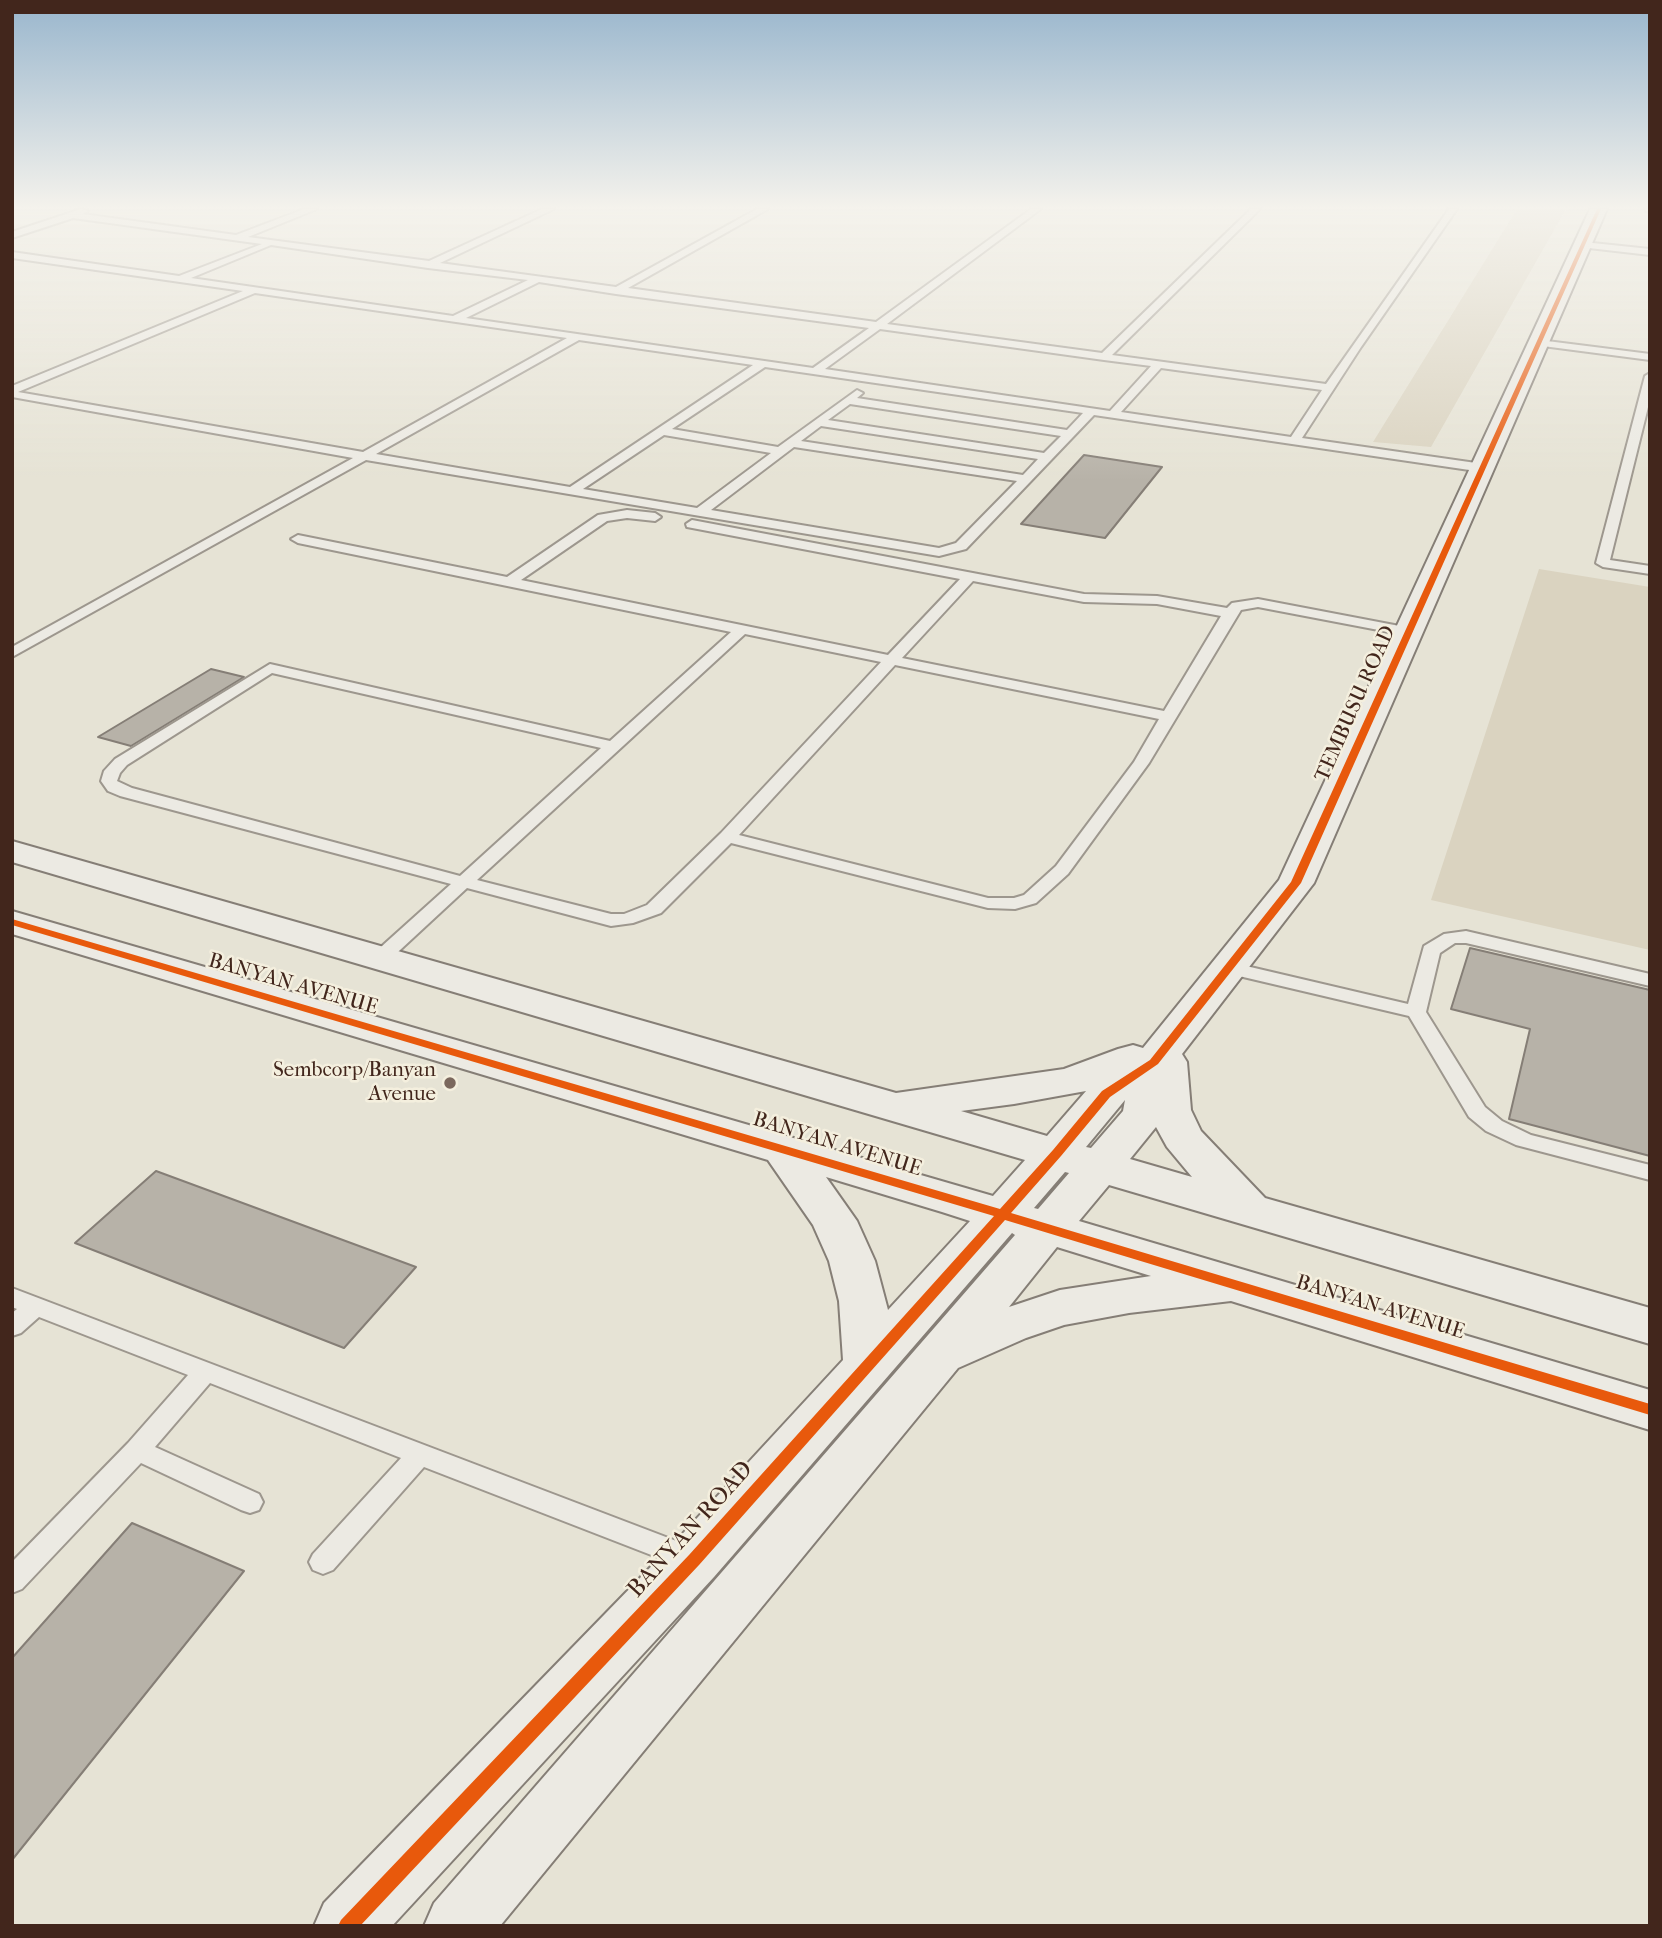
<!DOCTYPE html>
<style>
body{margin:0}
#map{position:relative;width:1662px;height:1938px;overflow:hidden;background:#e6e3d5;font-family:"IM FELL French Canon",serif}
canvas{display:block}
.frame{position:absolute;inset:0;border:14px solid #42261c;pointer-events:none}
</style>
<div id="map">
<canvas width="1662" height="1938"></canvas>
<div class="frame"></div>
</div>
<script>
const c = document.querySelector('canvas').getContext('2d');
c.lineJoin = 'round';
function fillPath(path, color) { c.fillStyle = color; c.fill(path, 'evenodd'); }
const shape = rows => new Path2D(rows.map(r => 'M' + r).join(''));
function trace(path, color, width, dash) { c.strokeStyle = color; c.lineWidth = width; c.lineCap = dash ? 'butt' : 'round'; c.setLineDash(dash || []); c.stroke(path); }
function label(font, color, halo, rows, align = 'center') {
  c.font = font + ' "IM FELL French Canon",serif'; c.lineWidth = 5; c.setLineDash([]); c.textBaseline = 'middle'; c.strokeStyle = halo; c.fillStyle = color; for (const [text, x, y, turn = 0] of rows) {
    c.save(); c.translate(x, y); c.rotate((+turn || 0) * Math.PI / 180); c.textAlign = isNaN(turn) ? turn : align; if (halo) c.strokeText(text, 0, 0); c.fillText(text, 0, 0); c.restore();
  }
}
const green = shape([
 [1517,209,1566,209,1431,447,1373,442],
 [1539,569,1650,587,1650,950,1431,900]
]);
const building = shape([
 [1084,455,1162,467,1105,538,1021,524,1084,455],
 [211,669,244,677,131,746,98,737,211,669],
 [1470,948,1650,990,1650,1156,1509,1119,1530,1029,1451,1009,1470,948],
 [156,1171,416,1267,344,1348,75,1243,156,1171],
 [132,1523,244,1571,12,1860,12,1658,132,1523]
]);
const lane = shape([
 [81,209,88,211,83,214,236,235,304,209,317,209,248,237,429,261,542,209,554,209,440,263,616,287,757,209,768,209,628,288,876,322,1031,209,1041,209,887,324,1102,353,1251,209,1260,209,1112,355,1326,384,1449,209,1457,209,1361,347,1302,438,1483,464,1489,468,1483,472,1094,415,966,549,939,556,366,460,12,657,12,647,353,458,12,397,12,386,243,291,12,258,12,252,179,276,262,244,73,218,12,238,12,232,81,209],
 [271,245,428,268,528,280,453,316,191,278,271,245],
 [539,282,616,294,869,328,813,368,466,318,539,282],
 [255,293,567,338,363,452,18,392,255,293],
 [880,329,1104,360,1151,366,1110,411,825,369,880,329],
 [579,340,753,365,570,487,376,454,579,340],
 [765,367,1083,413,1067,430,857,398,863,393,857,390,778,447,672,429,765,367],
 [1161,368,1322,390,1291,437,1121,412,1161,368],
 [850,404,1061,436,1044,453,828,420,850,404],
 [821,426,1038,459,1023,475,801,441,821,426],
 [664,435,771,453,697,508,583,489,664,435],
 [794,447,1017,481,956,543,939,548,711,510,794,447],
 [1645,209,1650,209,1650,212,1646,211,1645,209],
 [1583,242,1650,249,1650,255,1580,247,1579,245,1583,242],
 [1539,340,1650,354,1650,360,1535,345,1534,343,1539,340],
 [1650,373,1650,399,1610,560,1650,566,1650,574,1603,567,1596,563,1645,376,1650,373],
 [627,510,655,513,661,517,655,521,627,518,607,521,521,580,888,655,960,579,687,527,686,524,692,520,1084,594,1157,596,1227,608,1232,603,1258,599,1410,628,1417,632,1410,636,1258,607,1241,610,1149,763,1068,874,1036,903,1015,909,988,908,731,843,661,913,633,923,611,926,467,888,386,963,379,965,369,959,372,955,451,884,120,796,108,791,101,781,104,771,115,759,270,664,610,741,731,632,298,543,291,539,298,535,507,577,598,515,627,510],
 [973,581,1084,602,1157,604,1221,616,1164,711,902,658,973,581],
 [745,634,881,662,721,833,647,905,624,914,611,914,477,880,745,634],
 [895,665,1159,719,1134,762,1056,866,1024,895,1014,898,988,898,739,835,895,665],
 [272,673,601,748,460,876,132,788,117,781,120,773,127,765,272,673],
 [1466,931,1650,974,1650,986,1466,943,1455,943,1440,953,1426,1012,1485,1107,1502,1121,1531,1135,1650,1165,1650,1180,1516,1145,1486,1131,1469,1117,1409,1016,1222,972,1219,968,1229,962,1408,1004,1424,946,1444,934,1466,931],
 [12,1288,700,1550,704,1558,700,1566,690,1570,424,1467,333,1570,323,1574,313,1570,309,1562,313,1554,401,1458,210,1383,155,1447,259,1494,263,1502,259,1510,250,1513,241,1510,141,1463,22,1589,12,1593,12,1562,128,1443,188,1375,39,1317,21,1333,12,1336,12,1313,17,1309,12,1307,12,1288]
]);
const secondary = shape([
 [1590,209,1607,209,1314,883,1182,1054,1187,1062,1191,1110,1201,1131,1265,1198,1650,1308,1650,1344,1109,1185,1079,1221,1650,1390,1650,1430,1231,1301,1129,1313,1064,1325,1026,1338,958,1368,500,1926,424,1926,434,1903,1015,1235,1012,1233,714,1577,392,1926,314,1926,324,1903,674,1543,843,1360,839,1301,829,1261,813,1225,768,1160,12,934,12,911,993,1196,1025,1160,12,862,12,841,896,1093,1064,1069,1118,1049,1133,1045,1143,1048,1279,880,1590,209],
 [1086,1091,1047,1136,961,1111,1014,1104,1086,1091],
 [1125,1100,1123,1111,1091,1148,1086,1147,1125,1100],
 [1156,1127,1167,1147,1192,1177,1130,1159,1156,1127],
 [1065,1172,1069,1173,1038,1209,1034,1208,1065,1172],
 [826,1177,942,1212,970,1221,888,1310,875,1261,857,1221,826,1177],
 [1057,1247,1151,1276,1060,1290,1009,1307,1057,1247]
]);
const cycleway = shape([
 [1597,209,1601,209,1301,883,1158,1064,1110,1097,1061,1156,1011,1213,1650,1404,1650,1415,1005,1220,699,1565,360,1926,338,1926,341,1920,689,1555,994,1216,12,925,12,919,1000,1209,1053,1150,1102,1091,1150,1060,1291,882,1597,209]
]);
const markers = [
 [450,1083,7,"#7b685d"]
];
const streetNames = [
 ["TEMBUSU ROAD",1356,704,-66],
 ["BANYAN AVENUE",293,985,16],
 ["BANYAN AVENUE",837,1145,17],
 ["BANYAN AVENUE",1380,1308,17]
];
const poiNames = [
 ["Sembcorp/Banyan",436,1071],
 ["Avenue",436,1095]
];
const nearStreetnames = [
 ["BANYAN ROAD",691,1530,-48]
];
fillPath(green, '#dad3c0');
fillPath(building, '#b7b2a8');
trace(building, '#857e76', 2);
trace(lane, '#9d978e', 4);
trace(secondary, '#857e76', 4);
fillPath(lane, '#eceae3');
fillPath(secondary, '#eceae3');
fillPath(cycleway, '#e8590c');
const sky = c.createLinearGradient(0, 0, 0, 481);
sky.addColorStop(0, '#99b6cd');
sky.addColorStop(0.43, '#f4f2ec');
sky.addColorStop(1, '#f4f2ec00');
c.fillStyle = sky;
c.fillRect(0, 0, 1662, 481);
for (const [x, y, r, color] of markers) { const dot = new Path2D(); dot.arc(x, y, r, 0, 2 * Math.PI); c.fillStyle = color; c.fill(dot); trace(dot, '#f4efde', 2.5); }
label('21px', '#42261c', '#f4efde', streetNames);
label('21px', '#42261c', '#f4efde', poiNames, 'right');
label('24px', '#42261c', '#f4efde', nearStreetnames);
</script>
